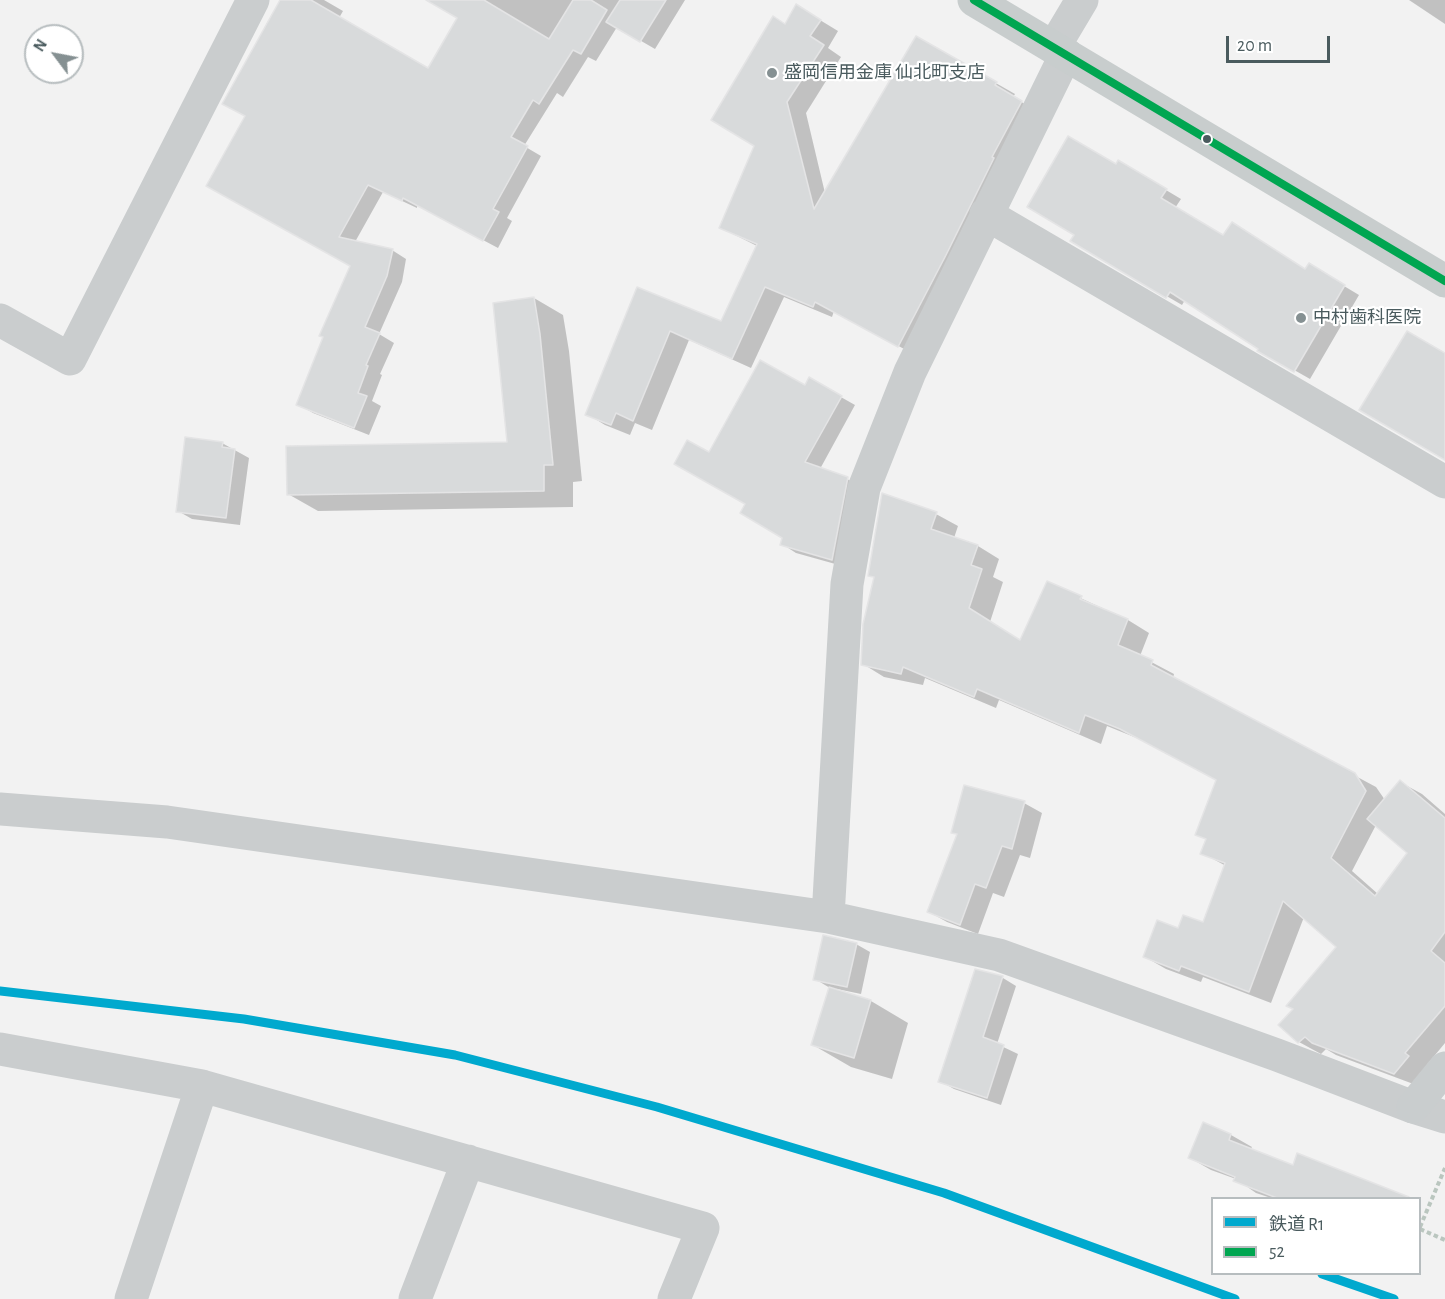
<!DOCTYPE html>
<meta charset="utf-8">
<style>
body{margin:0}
#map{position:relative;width:1445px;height:1299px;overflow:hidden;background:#f2f2f2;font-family:"Alegreya Sans","Noto Sans JP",sans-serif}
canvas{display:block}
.legend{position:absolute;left:1211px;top:1197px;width:210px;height:78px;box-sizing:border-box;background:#fff;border:2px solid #b7bdbf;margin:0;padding:8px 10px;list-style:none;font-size:18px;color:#4a5b5e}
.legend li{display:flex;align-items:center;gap:12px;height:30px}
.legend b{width:30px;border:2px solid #b7bdbf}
.north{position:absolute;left:24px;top:24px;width:60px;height:60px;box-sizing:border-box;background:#fff;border:2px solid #b7bdbf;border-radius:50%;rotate:302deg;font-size:16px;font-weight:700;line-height:24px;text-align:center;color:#4a5b5e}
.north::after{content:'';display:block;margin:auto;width:21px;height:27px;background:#859092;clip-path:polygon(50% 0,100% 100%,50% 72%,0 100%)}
.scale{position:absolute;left:1226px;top:36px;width:104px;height:27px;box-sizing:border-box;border:3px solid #4a5b5e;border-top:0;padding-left:8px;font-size:18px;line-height:21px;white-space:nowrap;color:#4a5b5e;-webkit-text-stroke:4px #fff;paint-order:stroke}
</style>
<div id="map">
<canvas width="1445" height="1299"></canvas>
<ul class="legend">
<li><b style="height:8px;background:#00a9ce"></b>鉄道 R1</li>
<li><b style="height:8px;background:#00a651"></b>52</li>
</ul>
<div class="north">N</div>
<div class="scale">20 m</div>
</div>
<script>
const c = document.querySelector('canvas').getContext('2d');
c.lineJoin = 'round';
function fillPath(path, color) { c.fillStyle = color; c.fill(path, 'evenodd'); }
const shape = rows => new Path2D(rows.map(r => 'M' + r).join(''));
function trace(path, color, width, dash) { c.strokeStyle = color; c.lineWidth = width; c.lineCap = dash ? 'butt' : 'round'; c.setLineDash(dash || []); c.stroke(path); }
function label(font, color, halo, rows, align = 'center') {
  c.font = font + ' "Alegreya Sans","Noto Sans JP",sans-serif'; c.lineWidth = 4.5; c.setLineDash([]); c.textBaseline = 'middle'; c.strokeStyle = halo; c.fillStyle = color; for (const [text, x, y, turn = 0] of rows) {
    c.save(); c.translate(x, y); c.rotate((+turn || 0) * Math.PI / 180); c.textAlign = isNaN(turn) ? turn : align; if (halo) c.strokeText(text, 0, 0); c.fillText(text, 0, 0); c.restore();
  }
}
const shadow = shape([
 [281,0,324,0,343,11,339,18,428,70,459,18,429,0,685,0,655,49,617,27,596,61,588,57,563,97,557,93,524,146,541,156,507,218,512,221,498,248,417,205,417,208,383,192,355,242,392,250,406,259,402,282,379,334,394,343,380,374,382,375,372,401,381,406,369,435,313,413,298,404,352,265,246,116],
 [1409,0,1445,0,1445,24],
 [815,17,838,31,828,48,841,57,806,113,825,193,917,38,1015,94,1013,97,1040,113,917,356,834,311,832,317,784,297,751,368,689,340,652,430,635,423,630,435,605,425,587,414,638,289,722,323,757,246,721,228,756,146,786,25],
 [1119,162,1181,199,1175,208,1224,237,1306,271,1309,265,1359,295,1310,379,1259,350,1260,349,1185,300,1182,305,1072,241],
 [534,298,563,315,569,351,582,481,573,482,573,507,318,511,288,494,509,444],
 [809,379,855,405,820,469,847,479,862,487,846,567,796,553,782,544,784,537,747,503,709,454,805,387],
 [222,443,249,458,240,525,192,519,178,511],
 [936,514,958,526,954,538,978,546,999,559,993,577,1003,582,990,622,1021,641,1048,583,1128,620,1149,633,1140,656,1174,674,1173,678,1376,787,1385,800,1400,782,1422,794,1445,814,1445,1043,1426,1066,1416,1085,1336,1055,1326,1049,1321,1054,1299,1042,1294,1009,1338,947,1304,917,1271,1003,1203,977,1201,982,1166,969,1145,957,1179,930,1203,924,1226,866,1202,853,1207,840,1197,834,1218,780,1144,741,1107,726,1101,744,999,700,996,708,925,678,923,685,884,677,863,664,875,578,869,575],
 [1376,825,1409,853,1378,894,1352,871],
 [1024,803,1042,813,1030,858,1020,855,1004,897,993,893,978,934,947,922,929,912,958,835,953,832],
 [856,944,870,952,861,994,837,989,836,991,871,1001,908,1023,892,1079,851,1067,813,1045,830,988,815,979],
 [976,971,1003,978,1016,986,997,1044,1018,1054,1001,1105,954,1089,940,1081],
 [1203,1124,1231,1135,1252,1147,1250,1150,1294,1167,1400,1194,1407,1198,1271,1198,1256,1193,1236,1179,1211,1170,1190,1158]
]);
const building = shape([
 [280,0,311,0,428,68,457,18,426,0,484,0,549,39,573,0,591,0,607,10,581,54,573,50,539,104,533,100,511,137,528,146,493,209,499,212,483,241,403,198,402,201,368,185,339,237,393,249,387,276,365,327,380,333,366,365,368,366,358,393,367,396,354,428,296,405,323,337,319,336,350,266,206,186,245,116,222,104,280,0],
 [620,0,666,0,640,42,606,22,620,0],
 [796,4,821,20,810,36,824,45,787,102,814,209,916,36,997,82,995,85,1022,101,992,157,994,158,946,255,898,347,815,302,813,307,765,287,732,359,670,331,633,421,616,413,611,425,585,415,637,287,721,321,757,244,719,228,754,146,711,120,773,16,785,24,796,4],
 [1068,136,1116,164,1118,160,1167,189,1161,198,1223,235,1232,222,1305,269,1309,263,1345,285,1294,372,1257,351,1258,349,1170,292,1166,298,1070,241,1074,235,1027,207,1068,136],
 [534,297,540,334,553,465,544,465,544,491,287,495,286,446,507,442,493,303,534,297],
 [1407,331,1445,353,1445,460,1359,410,1407,331],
 [760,360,805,385,809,377,842,396,805,462,848,477,832,560,780,545,782,538,740,513,745,504,674,464,687,440,709,452,760,360],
 [185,437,223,442,222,447,235,449,226,518,176,512,185,437],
 [882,493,937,512,931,529,978,545,971,565,982,569,969,608,1020,640,1047,581,1082,596,1080,599,1128,619,1118,645,1153,660,1151,665,1355,773,1366,791,1331,858,1375,896,1407,853,1367,819,1400,780,1445,818,1445,932,1431,951,1445,963,1445,1006,1405,1053,1409,1056,1394,1074,1312,1043,1305,1037,1298,1043,1278,1025,1293,1009,1286,1006,1336,947,1283,901,1249,992,1181,966,1179,971,1143,957,1157,920,1178,928,1183,915,1203,922,1225,863,1200,854,1206,839,1195,835,1216,780,1120,729,1085,715,1079,733,977,689,974,697,903,667,901,674,861,665,863,624,874,577,868,576,882,493],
 [964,785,1025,801,1012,849,1002,846,986,888,975,884,960,925,927,912,957,834,951,833,964,785],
 [823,935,857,943,847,987,813,980,823,935],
 [975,969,1003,976,983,1037,1004,1045,987,1098,938,1082,975,969],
 [829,987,871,1000,854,1058,811,1045,829,987],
 [1203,1122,1231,1134,1229,1140,1293,1165,1297,1153,1409,1197,1409,1198,1277,1198,1233,1181,1235,1177,1188,1158,1203,1122]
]);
const path = shape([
 [1420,1227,1445,1168],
 [1420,1229,1445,1240]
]);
const minor = shape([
 [1054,47,1082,0],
 [986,214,1445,482],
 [0,320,70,359,253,0],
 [0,809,167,822,828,917,999,955,1277,1055,1413,1107,1445,1117],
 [828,917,847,584,864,488,910,372,1066,54],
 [0,1049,202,1086,703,1228,674,1299],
 [131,1299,202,1086],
 [415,1299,468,1161]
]);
const secondary = shape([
 [1413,1107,1445,1068]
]);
const primary = shape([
 [974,0,1445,281]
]);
const bus1 = shape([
 [974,0,1445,281]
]);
const rail1 = shape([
 [0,991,244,1019,455,1055,657,1107,944,1193,1235,1299],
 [1322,1274,1394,1299]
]);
const markers = [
 [772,73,6,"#859092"],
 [1207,139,5,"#4a5b5e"],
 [1301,318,6,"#859092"]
];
const poiNames = [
 ["盛岡信用金庫 仙北町支店",784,73],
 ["中村歯科医院",1313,318]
];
fillPath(shadow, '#0003');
fillPath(building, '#d8dadb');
trace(building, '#e4e4e5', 1.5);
trace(path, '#bac6bf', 4, [4.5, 3]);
trace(minor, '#cacdce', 33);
trace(secondary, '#c9cdce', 33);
trace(primary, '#c8cdcd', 33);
trace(bus1, '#00a651', 8);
trace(rail1, '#00a9ce', 9);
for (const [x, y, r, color] of markers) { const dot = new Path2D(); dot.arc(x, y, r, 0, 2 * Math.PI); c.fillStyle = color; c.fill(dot); trace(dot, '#fff', 2); }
label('18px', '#4a5b5e', '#fff', poiNames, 'left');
</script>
